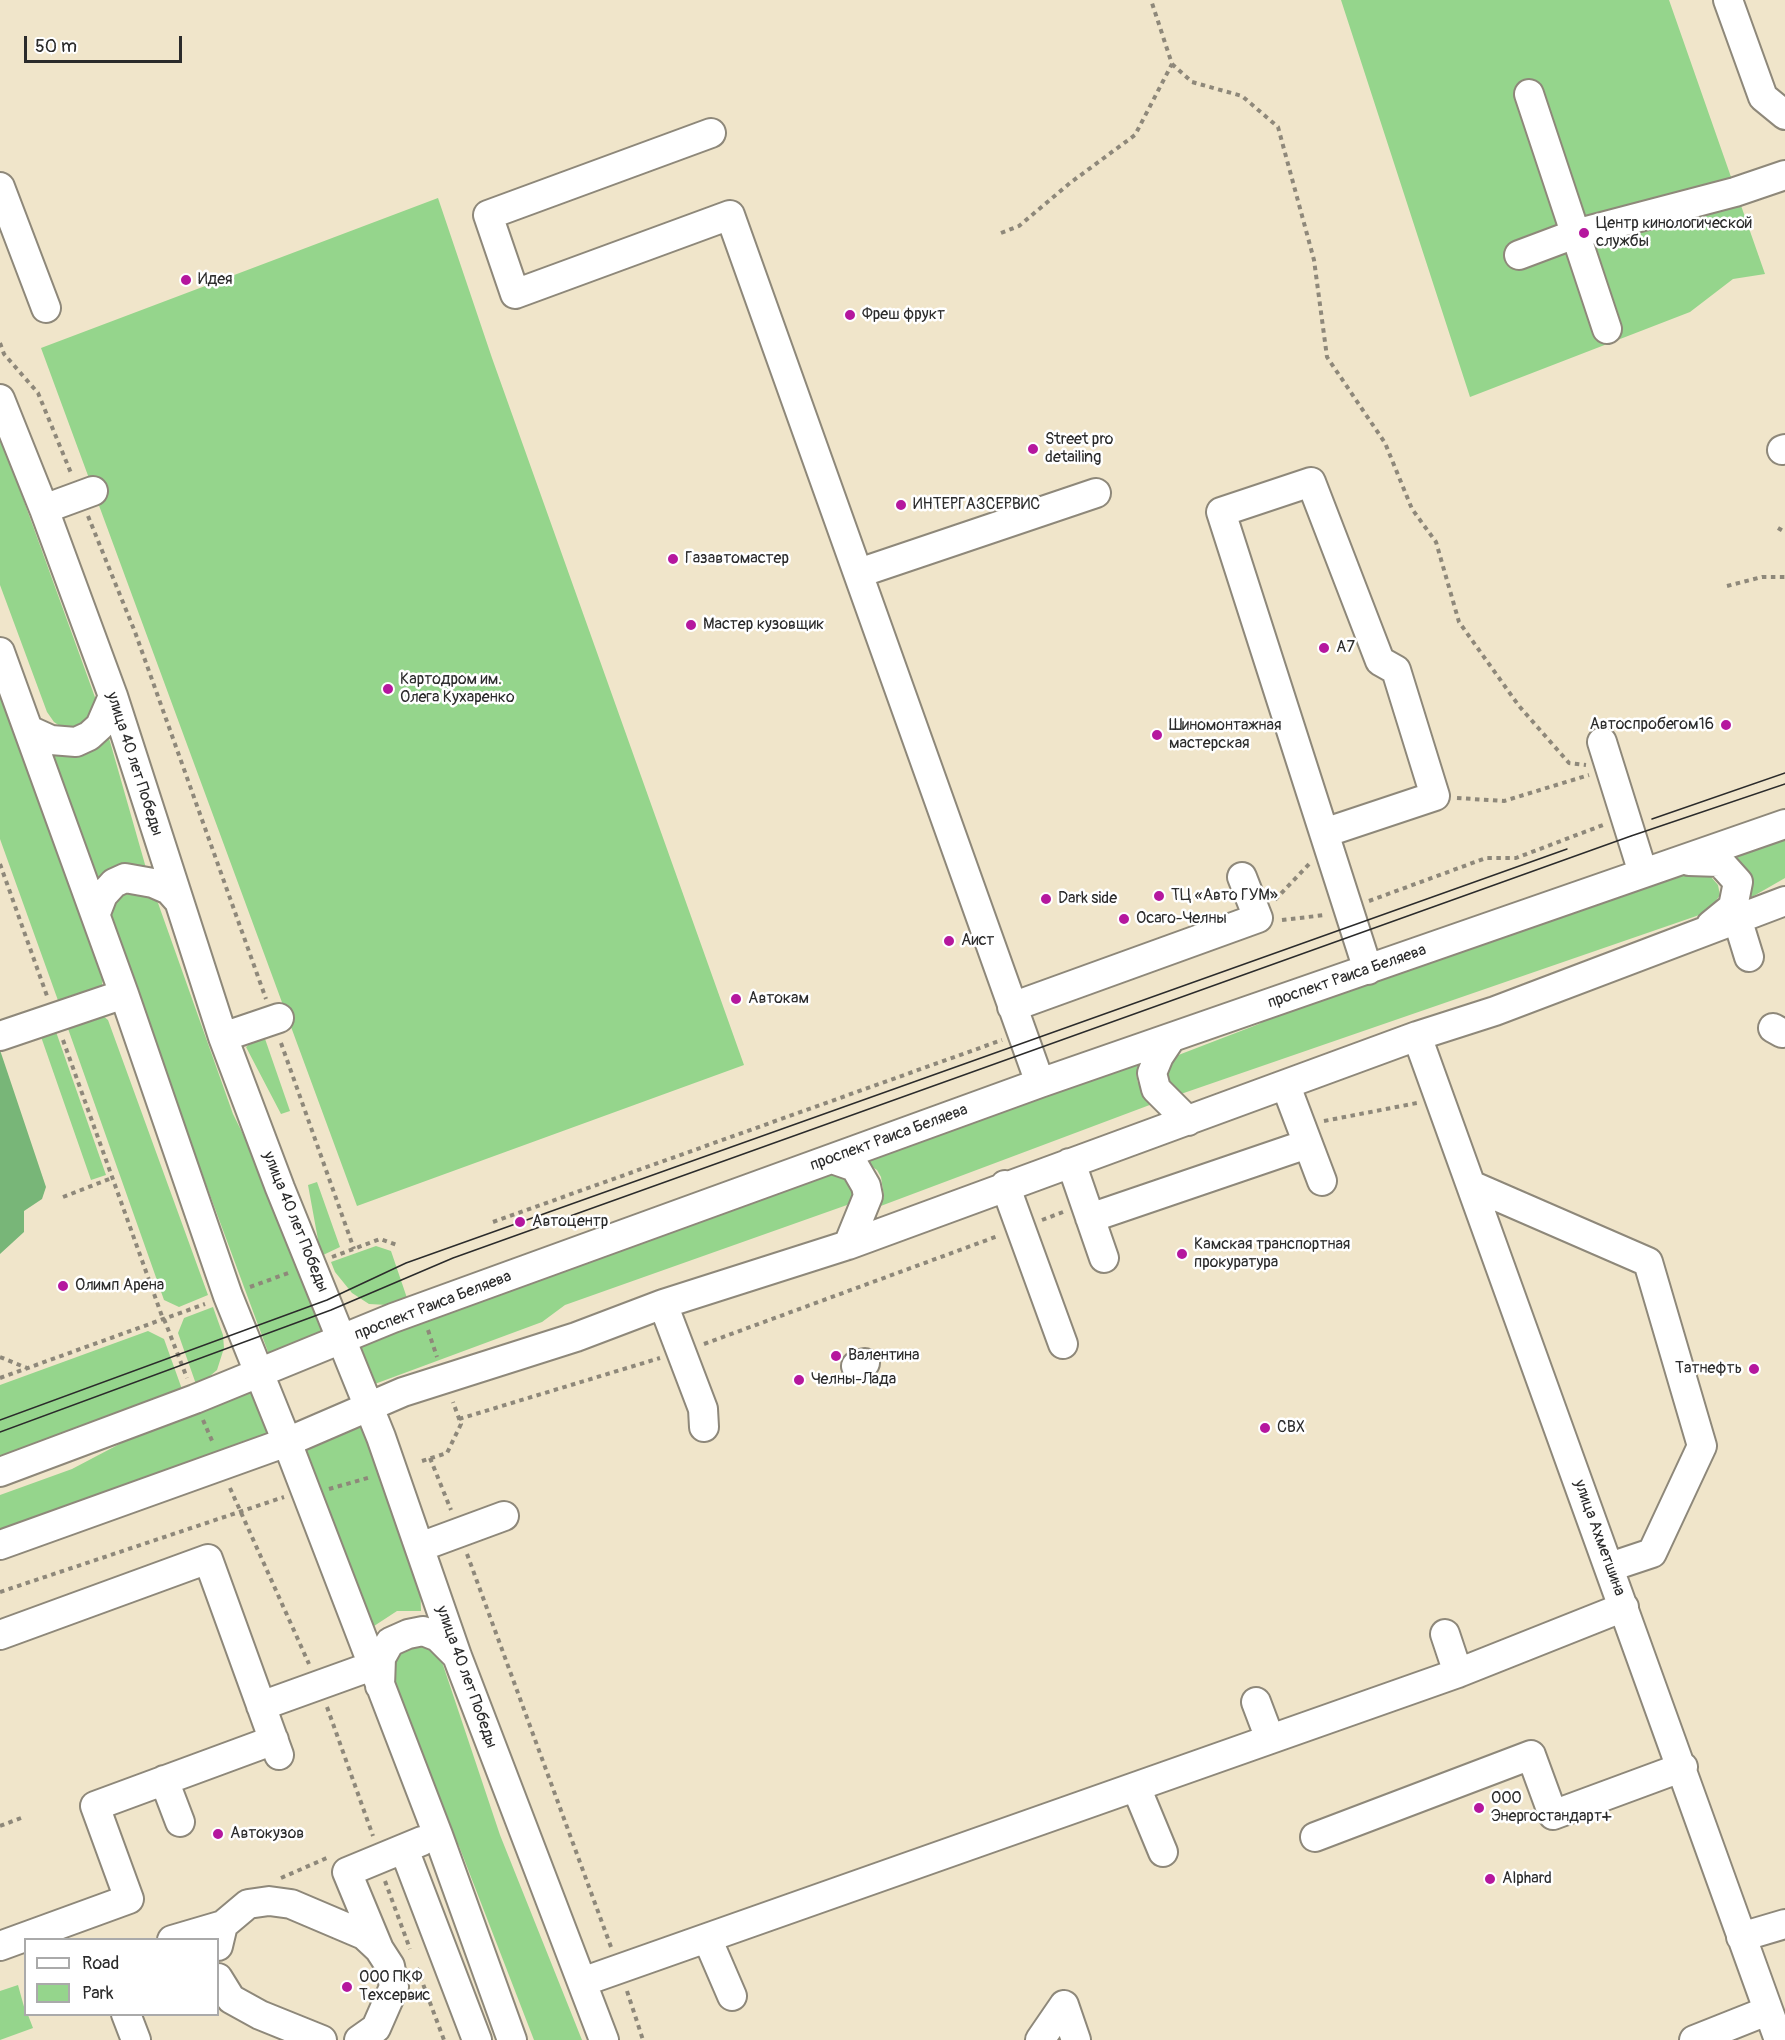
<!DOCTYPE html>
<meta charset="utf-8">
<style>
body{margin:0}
#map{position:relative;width:1785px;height:2040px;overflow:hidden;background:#f0e5ca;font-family:Pangolin,sans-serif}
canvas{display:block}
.legend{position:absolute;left:24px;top:1938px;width:195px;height:78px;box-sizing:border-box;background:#fff;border:2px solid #aaa;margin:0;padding:8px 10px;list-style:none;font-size:18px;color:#2b2b2b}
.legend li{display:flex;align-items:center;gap:12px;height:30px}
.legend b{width:30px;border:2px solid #aaa}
.scale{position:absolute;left:24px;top:36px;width:158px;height:27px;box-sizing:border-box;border:3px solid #2b2b2b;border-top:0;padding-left:8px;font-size:18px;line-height:21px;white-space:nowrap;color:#2b2b2b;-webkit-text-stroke:4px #fff;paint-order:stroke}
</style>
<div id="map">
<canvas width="1785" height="2040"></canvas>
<ul class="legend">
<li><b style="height:8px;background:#fff"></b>Road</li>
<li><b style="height:16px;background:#95d58c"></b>Park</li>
</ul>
<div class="scale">50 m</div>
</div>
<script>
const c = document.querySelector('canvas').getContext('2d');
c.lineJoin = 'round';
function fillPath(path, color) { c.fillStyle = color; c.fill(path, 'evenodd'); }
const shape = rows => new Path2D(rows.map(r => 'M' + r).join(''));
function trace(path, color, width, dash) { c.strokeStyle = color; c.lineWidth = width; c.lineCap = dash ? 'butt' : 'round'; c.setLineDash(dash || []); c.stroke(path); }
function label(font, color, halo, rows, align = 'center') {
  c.font = font + ' Pangolin,sans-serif'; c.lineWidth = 5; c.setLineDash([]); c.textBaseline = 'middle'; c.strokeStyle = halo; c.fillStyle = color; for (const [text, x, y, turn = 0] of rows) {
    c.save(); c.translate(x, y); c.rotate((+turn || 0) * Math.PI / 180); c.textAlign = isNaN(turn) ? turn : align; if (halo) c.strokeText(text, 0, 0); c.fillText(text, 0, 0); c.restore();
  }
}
const green = shape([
 [1341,0,1669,0,1765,274,1733,279,1690,312,1470,397],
 [438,198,492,358,744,1065,357,1206,41,348],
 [0,435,96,700,95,710,82,727,63,728,54,722,47,712,0,585],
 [0,687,104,974,102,985,97,993,60,1006,0,839],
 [109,738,146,868,97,885,53,755,64,755,98,746],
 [1785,838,1785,878,1745,901,1731,857],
 [1695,868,1706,871,1718,885,1720,895,1708,912,1178,1095,1170,1092,1163,1067,1168,1059,1259,1024,1292,1004],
 [132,890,151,895,158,903,233,1114,272,1193,325,1339,271,1360,109,922,110,909,115,899],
 [102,1015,108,1020,208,1295,179,1307,164,1300,66,1023],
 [54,1026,106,1175,91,1180,39,1031],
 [263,1033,290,1111,281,1114,246,1047],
 [1144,1057,1136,1074,1138,1083,1155,1103,878,1207,884,1197,881,1177,877,1170,863,1161],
 [837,1173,853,1181,854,1198,847,1205,565,1305,542,1322,372,1385,358,1345],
 [317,1182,340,1247,321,1256,308,1185],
 [376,1246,391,1251,407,1298,387,1305,369,1304,352,1293,335,1272,331,1262],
 [213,1307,223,1335,224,1348,217,1370,197,1387,178,1333,184,1318],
 [148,1331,164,1339,183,1392,0,1459,0,1385],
 [255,1391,271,1434,0,1532,0,1495,72,1469,150,1428],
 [361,1416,420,1578,421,1611,397,1611,371,1628,301,1438],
 [420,1644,438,1650,500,1835,582,2040,534,2040,459,1846,438,1812,388,1683,396,1656,408,1647],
 [18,1985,26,2014,28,2015,33,2028,0,2040,0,1991]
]);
const forest = shape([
 [0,1050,46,1187,42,1199,24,1211,24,1232,0,1254]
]);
const path = shape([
 [1172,64,1192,82,1242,96,1278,127,1314,260,1327,357,1385,443,1412,509,1436,542,1459,622,1519,706,1569,763,1586,765],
 [1001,233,1019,226,1070,183,1135,135,1172,64,1151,0],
 [0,343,4,354,38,393,71,473],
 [88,516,135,632,266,999],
 [1778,528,1785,532],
 [1727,586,1762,577,1785,577],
 [1457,798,1504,801,1589,775],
 [0,864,47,996],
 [1275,900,1309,864],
 [1369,901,1486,858,1516,858,1603,825],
 [1282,920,1325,915],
 [63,1040,163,1319],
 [281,1043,354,1249],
 [1324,1121,1417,1103],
 [63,1197,112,1178],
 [1042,1220,1063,1212],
 [493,1222,1002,1040],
 [332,1257,380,1239,397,1245],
 [250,1287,291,1272],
 [164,1319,187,1378],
 [428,1330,437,1357],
 [704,1344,998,1236],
 [0,1357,27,1368],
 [0,1378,205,1304],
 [459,1419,660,1358],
 [203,1420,213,1443],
 [430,1458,451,1510],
 [422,1461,447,1453,461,1424,453,1402],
 [230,1488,309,1664],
 [329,1489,371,1477],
 [467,1554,611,1947],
 [0,1592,284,1497],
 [327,1707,373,1836],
 [0,1826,21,1818],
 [281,1878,329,1857],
 [385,1881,410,1949],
 [417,1968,444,2040],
 [627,1991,643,2040]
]);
const minor = shape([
 [1728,0,1763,97,1785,115],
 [1529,94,1607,329],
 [711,133,488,215,515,294,730,215,1040,1083],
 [0,187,46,308],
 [1519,255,1575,234,1735,192,1785,175],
 [0,399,44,509,113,696,223,1037,280,1188,381,1437,457,1656,604,2040],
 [1782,450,1785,449],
 [44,509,93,491],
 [859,573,1096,493],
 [0,652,124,994,228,1296,287,1442,438,1835,512,2040],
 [29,730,51,740,76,742,89,736,100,726,113,696],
 [1602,742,1643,873],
 [1324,833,1435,796,1396,670,1380,661,1311,482,1221,512,1368,970],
 [1689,861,1720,862,1738,882,1733,907,1711,925],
 [96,913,103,895,114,883,125,878,153,883,169,890,177,899],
 [1737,918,1749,957],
 [1012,1007,1258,918,1242,877],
 [1773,1028,1782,1033],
 [0,1036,124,994],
 [1417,1036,1779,2040],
 [223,1037,279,1018],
 [1171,1038,1159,1056,1152,1073,1156,1089,1188,1121],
 [1286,1086,1322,1181],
 [832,1159,855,1167,866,1186,868,1196,848,1245],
 [1069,1163,1076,1177,1104,1258],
 [1005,1185,1063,1344],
 [1471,1185,1648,1262,1702,1446,1652,1553,1610,1567],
 [1090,1218,1307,1144],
 [663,1304,703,1409,704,1427],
 [856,1366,865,1363],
 [0,1472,195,1399,393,1318,1040,1083,1785,824],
 [0,1545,287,1442,403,1392,576,1337,663,1304,848,1245,1417,1036,1495,1011,1785,901],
 [420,1547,504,1516],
 [1445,1634,1458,1673],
 [0,1635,208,1559,279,1755],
 [380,1686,381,1658,390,1642,408,1634,423,1631,438,1637,457,1656],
 [1256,1702,1270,1739],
 [261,1706,372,1666],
 [164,1780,180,1822],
 [1136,1787,1163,1852],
 [1315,1837,1531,1755,1553,1815,1683,1767],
 [404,1849,477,2040],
 [1741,1937,1785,1924],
 [707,1938,732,1996],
 [172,1940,223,1925],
 [0,1946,129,1899,95,1806,274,1740],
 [218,1946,223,1925,248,1904,269,1901,291,1904,364,1935,379,1949,390,1966,394,1987,376,2028,359,2040],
 [379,1949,347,1872,422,1841],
 [218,1978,231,1999,260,2015,322,2040],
 [582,1982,1458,1673,1624,1607],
 [1064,2005,1076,2040],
 [126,2014,136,2040],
 [1040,2040,1064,2005],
 [1694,2040,1767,2011]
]);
const tram = shape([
 [1652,819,1785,773],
 [0,1420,327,1300,406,1263,1567,849],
 [0,1432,331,1310,453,1258,1631,836,1785,784]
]);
const markers = [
 [1584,233,6,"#b5179e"],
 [186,280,6,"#b5179e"],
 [850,315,6,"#b5179e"],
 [1033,449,6,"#b5179e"],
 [901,505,6,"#b5179e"],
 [673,559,6,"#b5179e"],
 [691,625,6,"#b5179e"],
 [1324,648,6,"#b5179e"],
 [388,689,6,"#b5179e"],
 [1726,725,6,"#b5179e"],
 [1157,735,6,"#b5179e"],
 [1159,896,6,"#b5179e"],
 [1046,899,6,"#b5179e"],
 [1124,919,6,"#b5179e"],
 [949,941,6,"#b5179e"],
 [736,999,6,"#b5179e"],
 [520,1222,6,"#b5179e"],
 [1182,1254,6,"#b5179e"],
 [63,1286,6,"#b5179e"],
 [836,1356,6,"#b5179e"],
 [1754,1369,6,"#b5179e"],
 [799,1380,6,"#b5179e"],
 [1265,1428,6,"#b5179e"],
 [1479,1808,6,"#b5179e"],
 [218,1834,6,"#b5179e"],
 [1490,1879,6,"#b5179e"],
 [347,1987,6,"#b5179e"]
];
const poiNames = [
 ["Центр кинологической",1596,224],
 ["службы",1596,242],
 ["Идея",198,280],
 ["Фреш фрукт",862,315],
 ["Street pro",1045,440],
 ["detailing",1045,458],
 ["ИНТЕРГАЗСЕРВИС",913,505],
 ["Газавтомастер",685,559],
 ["Мастер кузовщик",703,625],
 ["А7",1336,648],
 ["Картодром им.",400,680],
 ["Олега Кухаренко",400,698],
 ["Автоспробегом16",1714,725,"right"],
 ["Шиномонтажная",1169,726],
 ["мастерская",1169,744],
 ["ТЦ «Авто ГУМ»",1171,896],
 ["Dark side",1058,899],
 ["Осаго-Челны",1136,919],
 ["Аист",961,941],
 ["Автокам",748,999],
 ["Автоцентр",532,1222],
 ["Камская транспортная",1194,1245],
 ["прокуратура",1194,1263],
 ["Олимп Арена",75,1286],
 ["Валентина",848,1356],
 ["Татнефть",1742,1369,"right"],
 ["Челны-Лада",811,1380],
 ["СВХ",1277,1428],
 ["ООО",1491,1799],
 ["Энергостандарт+",1491,1817],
 ["Автокузов",230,1834],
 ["Alphard",1502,1879],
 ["ООО ПКФ",359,1978],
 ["Техсервис",359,1996]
];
const streetNames = [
 ["улица 40 лет Победы",134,764,72],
 ["проспект Раиса Беляева",1347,977,-19],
 ["проспект Раиса Беляева",889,1138,-20],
 ["улица 40 лет Победы",295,1222,68],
 ["проспект Раиса Беляева",433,1306,-21],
 ["улица Ахметшина",1599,1538,70],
 ["улица 40 лет Победы",466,1677,70]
];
fillPath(green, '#95d58c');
fillPath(forest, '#78b678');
trace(minor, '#8e887a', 32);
trace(path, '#8e887a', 4, [4.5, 4.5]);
trace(minor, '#fff', 28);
trace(tram, '#2b2b2b', 1.5);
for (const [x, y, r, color] of markers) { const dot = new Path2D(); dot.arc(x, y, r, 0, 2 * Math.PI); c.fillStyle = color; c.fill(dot); trace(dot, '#fff', 2); }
label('16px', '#2b2b2b', '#fff', poiNames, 'left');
label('16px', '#2b2b2b', '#fff', streetNames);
</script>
